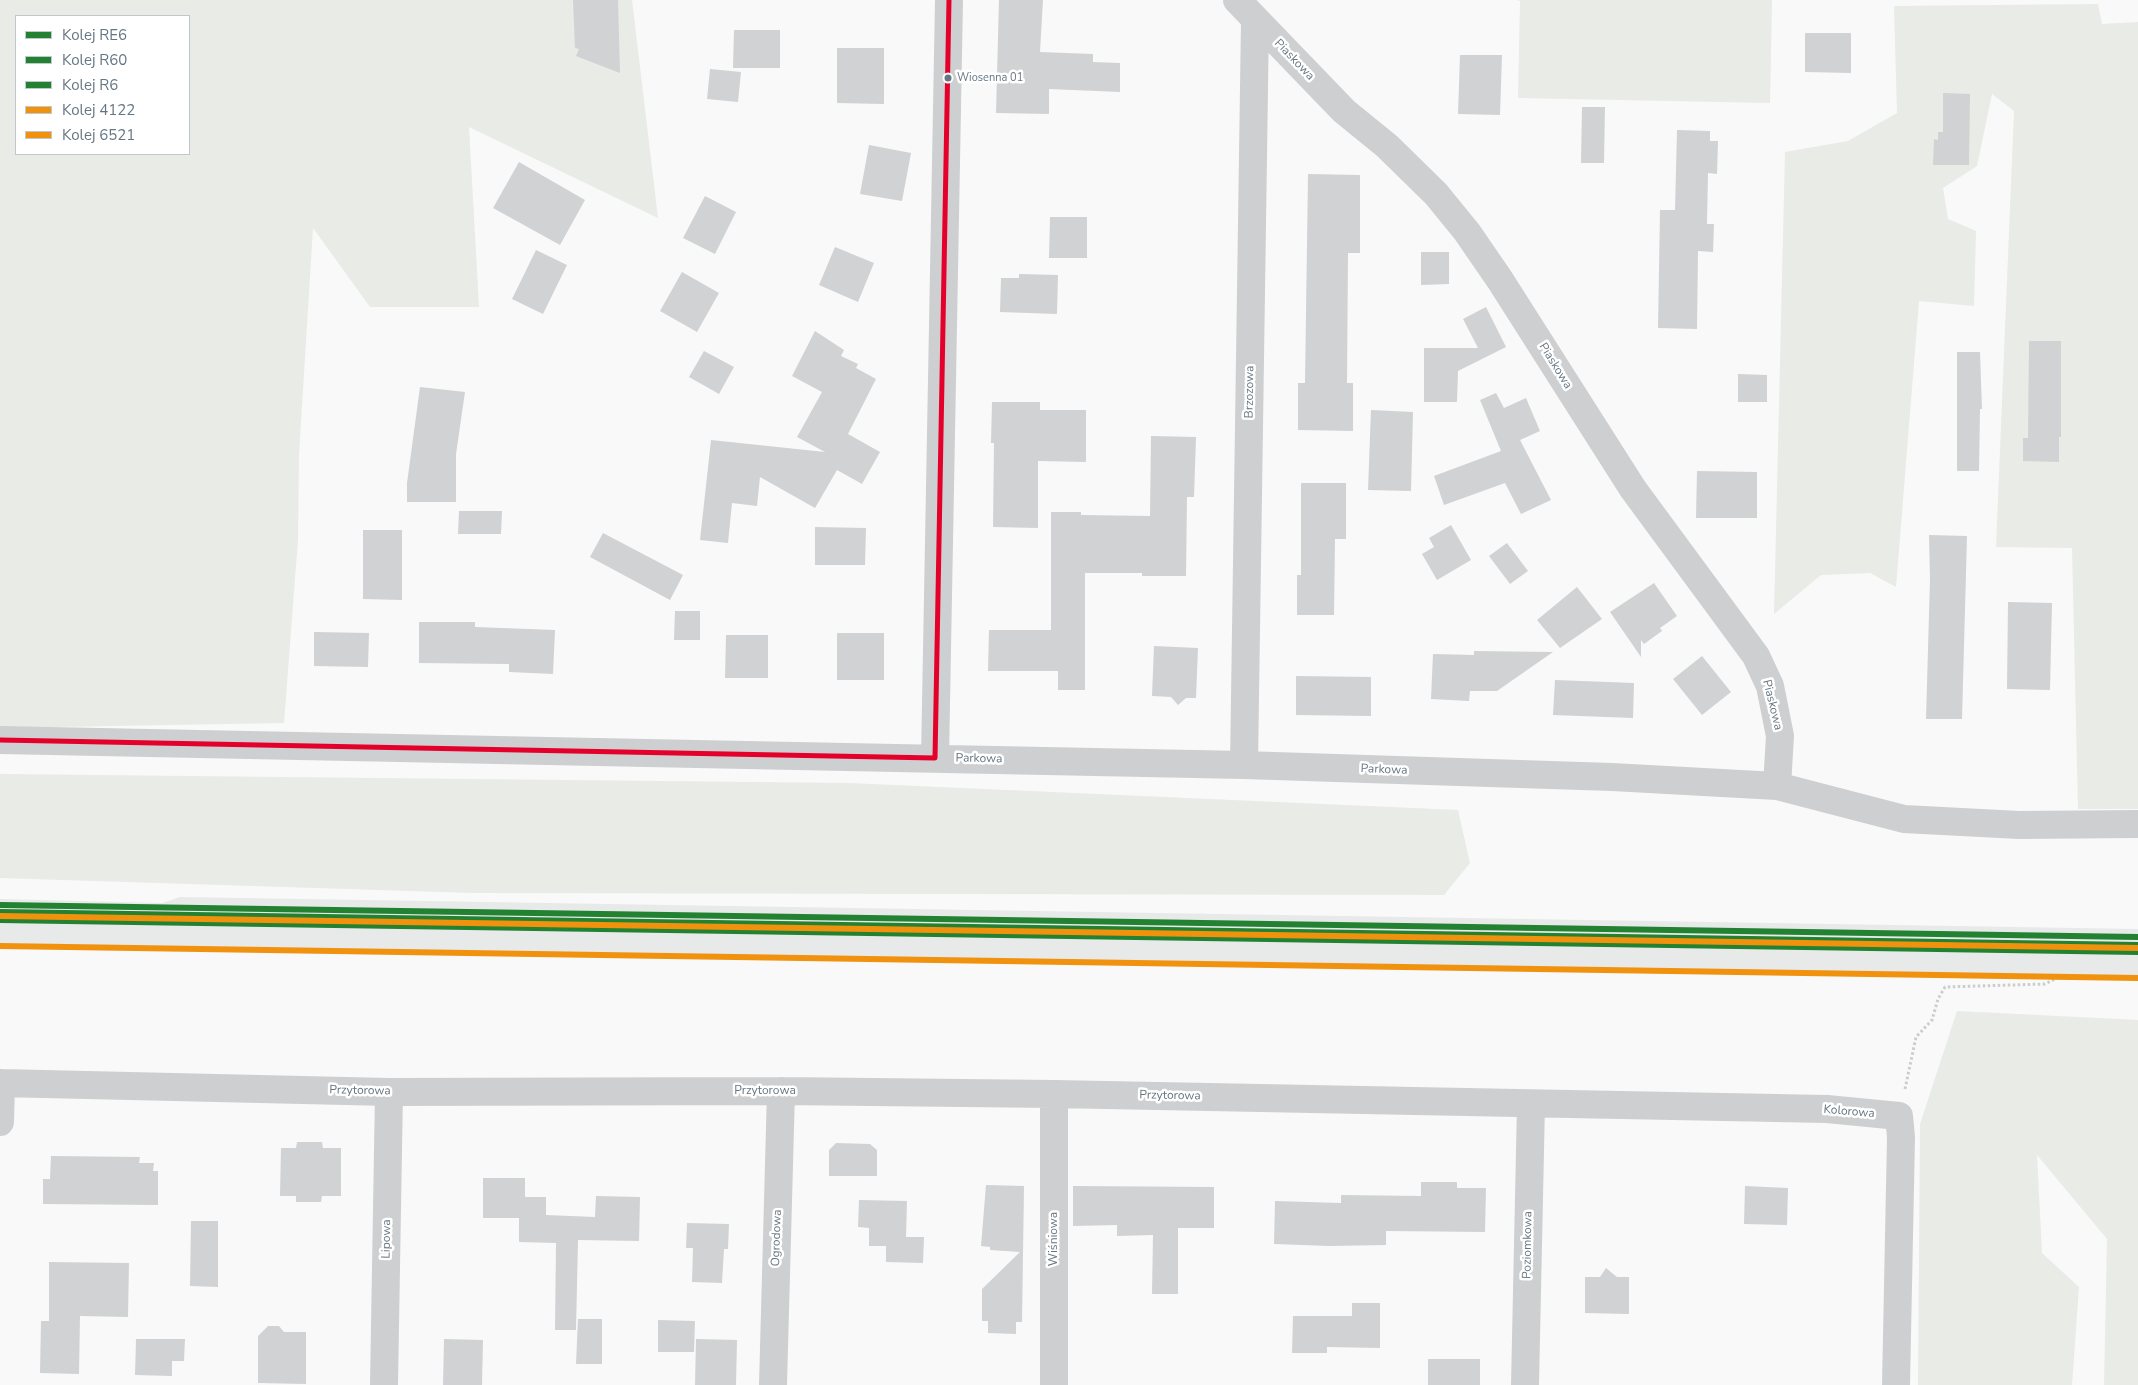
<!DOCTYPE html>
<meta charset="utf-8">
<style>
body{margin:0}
#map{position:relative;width:2138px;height:1385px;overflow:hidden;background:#f9f9f9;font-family:"Nunito Sans",sans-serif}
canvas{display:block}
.legend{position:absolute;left:15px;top:15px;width:175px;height:140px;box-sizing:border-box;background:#fff;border:1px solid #c1c8cd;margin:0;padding:6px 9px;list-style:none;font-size:15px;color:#657683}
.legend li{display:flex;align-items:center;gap:10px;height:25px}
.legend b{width:25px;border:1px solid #c1c8cd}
</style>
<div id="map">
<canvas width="2138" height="1385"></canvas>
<ul class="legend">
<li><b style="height:6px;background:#238132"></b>Kolej RE6</li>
<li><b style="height:6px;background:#238132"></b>Kolej R60</li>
<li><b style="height:6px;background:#238132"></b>Kolej R6</li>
<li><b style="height:6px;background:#f0920d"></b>Kolej 4122</li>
<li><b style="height:6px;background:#f0920d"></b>Kolej 6521</li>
</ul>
</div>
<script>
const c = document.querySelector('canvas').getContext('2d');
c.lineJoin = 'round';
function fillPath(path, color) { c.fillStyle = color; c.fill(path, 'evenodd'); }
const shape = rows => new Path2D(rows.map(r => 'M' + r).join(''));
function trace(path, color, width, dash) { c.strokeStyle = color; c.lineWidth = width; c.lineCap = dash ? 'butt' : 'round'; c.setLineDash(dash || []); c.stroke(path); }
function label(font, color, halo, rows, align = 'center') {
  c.font = font + ' "Nunito Sans",sans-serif'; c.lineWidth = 5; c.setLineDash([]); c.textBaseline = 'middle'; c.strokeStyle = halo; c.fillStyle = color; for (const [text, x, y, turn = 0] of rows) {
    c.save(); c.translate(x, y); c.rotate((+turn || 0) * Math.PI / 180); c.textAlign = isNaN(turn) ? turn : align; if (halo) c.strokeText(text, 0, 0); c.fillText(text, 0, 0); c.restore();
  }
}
const built = shape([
 [180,897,2138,929,2138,976,2057,975,2041,979,0,948,0,899,162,903]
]);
const green = shape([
 [0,0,632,0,658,218,469,127,479,307,370,307,313,228,299,455,298,539,284,723,0,728],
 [16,16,189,16,189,154,16,154],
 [1517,0,1772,0,1770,103,1518,98,1520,1],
 [2098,4,2102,24,2138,22,2138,809,2078,809,2072,548,1996,547,2014,111,1992,94,1977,166,1943,188,1948,219,1976,231,1974,306,1919,301,1896,587,1870,573,1821,575,1774,614,1785,152,1848,141,1897,113,1894,6],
 [0,774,849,783,1458,810,1470,863,1444,895,474,893,0,878],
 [1957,1011,2138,1020,2138,1385,2104,1385,2107,1239,2037,1155,2042,1253,2079,1287,2072,1385,1918,1385,1920,1124]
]);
const building = shape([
 [573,0,618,0,620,73,576,56,579,49,575,48],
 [999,0,1043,0,1040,52,1093,54,1093,62,1120,63,1120,92,1049,89,1049,114,996,113],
 [734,30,780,30,780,68,733,68],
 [1805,33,1851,33,1851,73,1805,72],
 [837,48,884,48,884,104,837,103],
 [1460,55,1502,55,1500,115,1458,114],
 [710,69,741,72,738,102,707,99],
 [1943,93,1970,94,1969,165,1933,165,1934,139,1938,140,1938,132,1943,132],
 [1582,107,1605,107,1604,163,1581,163],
 [1677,130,1710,131,1710,141,1718,141,1717,174,1708,173,1707,224,1714,224,1713,252,1698,251,1697,329,1658,328,1660,210,1675,210],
 [869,145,911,153,902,201,860,194],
 [519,162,585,200,560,245,493,208],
 [1308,174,1360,175,1360,253,1348,253,1347,383,1353,383,1353,431,1298,430,1298,383,1305,383],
 [705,196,736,212,715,254,683,238],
 [1050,217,1087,217,1087,258,1049,258],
 [835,247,874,263,858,302,819,285],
 [536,250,567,265,543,314,512,299],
 [1421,252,1449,252,1449,284,1421,285],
 [682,272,719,293,697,332,660,311],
 [1019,274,1058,275,1057,314,1000,312,1001,278,1019,278],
 [1486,307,1506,347,1458,371,1457,402,1424,402,1424,348,1478,348,1463,319],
 [815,331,844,350,841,356,858,364,856,368,876,379,848,434,880,452,862,484,837,470,815,508,760,477,757,506,732,503,728,543,700,540,711,440,825,452,797,437,822,392,792,376],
 [2029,341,2061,341,2061,437,2059,437,2059,462,2023,461,2023,438,2028,438],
 [704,351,734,367,719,394,689,377],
 [1957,352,1980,352,1982,409,1980,409,1979,471,1957,471],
 [1738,374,1767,375,1767,402,1738,402],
 [420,387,465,392,456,454,456,502,407,502,407,483],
 [1496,393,1504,408,1526,398,1540,431,1520,440,1551,500,1521,514,1505,483,1444,505,1434,476,1501,451,1480,400],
 [992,402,1040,402,1040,410,1086,410,1086,462,1038,461,1038,528,993,527,994,443,991,443],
 [1371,410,1413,412,1411,491,1368,490],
 [1151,436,1196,437,1194,497,1187,497,1186,576,1142,576,1142,573,1085,573,1085,690,1058,690,1058,671,988,671,989,630,1051,630,1051,512,1081,512,1081,515,1150,516],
 [1697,471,1757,472,1757,518,1696,518],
 [1301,483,1346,483,1346,539,1335,539,1334,615,1297,615,1297,575,1301,575],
 [459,511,502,511,501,534,458,534],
 [1451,525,1471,560,1437,580,1422,554,1434,547,1429,538],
 [815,527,866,528,865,565,815,565],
 [363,530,402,530,402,600,363,599],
 [603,533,683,575,670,600,590,557],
 [1929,535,1967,536,1962,719,1926,719,1930,579],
 [1507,543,1528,571,1510,584,1489,556],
 [1654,583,1677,616,1660,628,1662,631,1644,644,1641,640,1641,657,1610,612],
 [1577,587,1602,619,1560,648,1537,620],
 [2008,602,2052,603,2050,690,2007,689],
 [675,611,700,611,700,640,674,640],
 [419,622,475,622,475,627,555,630,553,674,509,672,509,664,419,663],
 [314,632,369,633,368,667,314,666],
 [837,633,884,633,884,680,837,680],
 [726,635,768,635,768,678,725,678],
 [1154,646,1198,648,1196,698,1186,698,1178,705,1171,697,1152,696],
 [1474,651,1553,652,1497,691,1470,691,1469,701,1431,699,1433,654,1474,655],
 [1702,656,1731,692,1702,715,1673,679],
 [1296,676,1371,677,1371,716,1296,715],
 [1555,680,1634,683,1633,718,1553,715],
 [297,1142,322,1142,323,1148,341,1148,341,1196,322,1196,321,1202,296,1202,296,1196,280,1196,281,1148,296,1148],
 [836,1143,870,1144,877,1150,877,1176,829,1176,829,1150],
 [51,1156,140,1157,139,1163,154,1163,153,1171,158,1171,158,1205,43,1204,43,1179,50,1179],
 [483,1178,525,1178,525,1197,546,1197,546,1215,595,1217,596,1196,640,1197,639,1241,578,1240,576,1330,555,1330,556,1243,519,1242,519,1218,483,1218],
 [1421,1182,1457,1182,1457,1188,1486,1188,1485,1232,1386,1231,1386,1245,1329,1246,1274,1244,1275,1201,1341,1203,1341,1195,1421,1196],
 [986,1185,1024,1186,1022,1322,1016,1322,1016,1334,988,1333,988,1321,982,1321,982,1289,1020,1252,990,1250,990,1247,981,1246],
 [1073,1186,1214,1187,1214,1228,1178,1228,1178,1294,1152,1294,1153,1235,1117,1236,1117,1225,1073,1226],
 [1745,1186,1788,1188,1787,1225,1744,1224],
 [859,1200,907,1201,906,1237,924,1237,923,1263,886,1262,886,1246,869,1246,869,1228,858,1227],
 [191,1221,218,1221,218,1287,190,1286],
 [687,1223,729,1224,728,1249,724,1249,722,1283,692,1282,693,1248,686,1248],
 [49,1262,129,1263,128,1317,80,1316,79,1374,40,1373,41,1321,49,1321],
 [1606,1268,1617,1277,1629,1277,1629,1314,1585,1313,1585,1277,1600,1277],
 [1352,1303,1380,1303,1380,1348,1327,1347,1327,1353,1292,1353,1293,1316,1352,1316],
 [578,1319,602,1319,602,1364,576,1364],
 [658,1320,695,1321,694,1352,658,1352],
 [268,1326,279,1326,284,1332,306,1332,306,1384,258,1383,258,1336],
 [136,1339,185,1339,184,1361,172,1361,172,1376,135,1375],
 [444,1339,483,1340,482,1385,443,1385],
 [696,1339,737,1340,736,1385,695,1385],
 [1428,1359,1480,1359,1480,1385,1428,1385]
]);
const path = shape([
 [1905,1089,1916,1037,1932,1020,1938,999,1945,987,2045,984,2059,977,2138,977]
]);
const minor = shape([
 [1237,0,1344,111,1387,146,1436,194,1467,232,1500,280,1633,489,1756,656,1770,686,1780,736,1777,786],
 [0,740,1244,765,1612,777,1777,786,1904,819,2019,825,2138,824],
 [935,758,949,0],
 [1244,765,1255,20],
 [0,1083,389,1092,781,1091,1054,1094,1827,1109,1899,1116,1901,1137,1896,1385],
 [0,1122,1,1083],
 [384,1385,389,1092],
 [773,1385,781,1091],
 [1054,1385,1054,1094],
 [1525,1385,1531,1104]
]);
const bus1 = shape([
 [0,740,935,758],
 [935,758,949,0]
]);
const rail1 = shape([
 [0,912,2138,945]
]);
const rail2 = shape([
 [0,920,2138,952]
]);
const rail3 = shape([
 [0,905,2138,937]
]);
const rail4 = shape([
 [0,946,2138,978]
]);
const rail5 = shape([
 [0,916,2138,948]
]);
const markers = [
 [948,78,4.5,"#657683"]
];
const busNames = [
 ["Wiosenna 01",957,78]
];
const streetNames = [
 ["Piaskowa",1294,60,46],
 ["Piaskowa",1555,366,58],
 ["Brzozowa",1250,392,-89],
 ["Piaskowa",1772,705,76],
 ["Parkowa",979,759,1],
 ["Parkowa",1384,770,2],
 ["Przytorowa",360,1091,1],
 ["Przytorowa",765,1091],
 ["Przytorowa",1170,1096,1],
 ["Kolorowa",1849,1112,5],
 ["Ogrodowa",777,1238,-88],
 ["Lipowa",387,1239,-89],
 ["Wiśniowa",1054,1239,-90],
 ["Poziomkowa",1528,1245,-89]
];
fillPath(built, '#e8e9e9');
fillPath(green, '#e8ebe6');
fillPath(building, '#d0d2d3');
trace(path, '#cbcccd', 3, [2.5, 2.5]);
trace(minor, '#cecfd0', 28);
trace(bus1, '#e4002b', 5);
trace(rail1, '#238132', 6);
trace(rail2, '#238132', 6);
trace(rail3, '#238132', 6);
trace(rail4, '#f0920d', 6);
trace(rail5, '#f0920d', 6);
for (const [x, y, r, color] of markers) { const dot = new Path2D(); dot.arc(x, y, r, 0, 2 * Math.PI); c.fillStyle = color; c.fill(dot); trace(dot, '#fff', 2); }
label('11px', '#657683', '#fff', busNames, 'left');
label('12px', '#657683', '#fff', streetNames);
</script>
